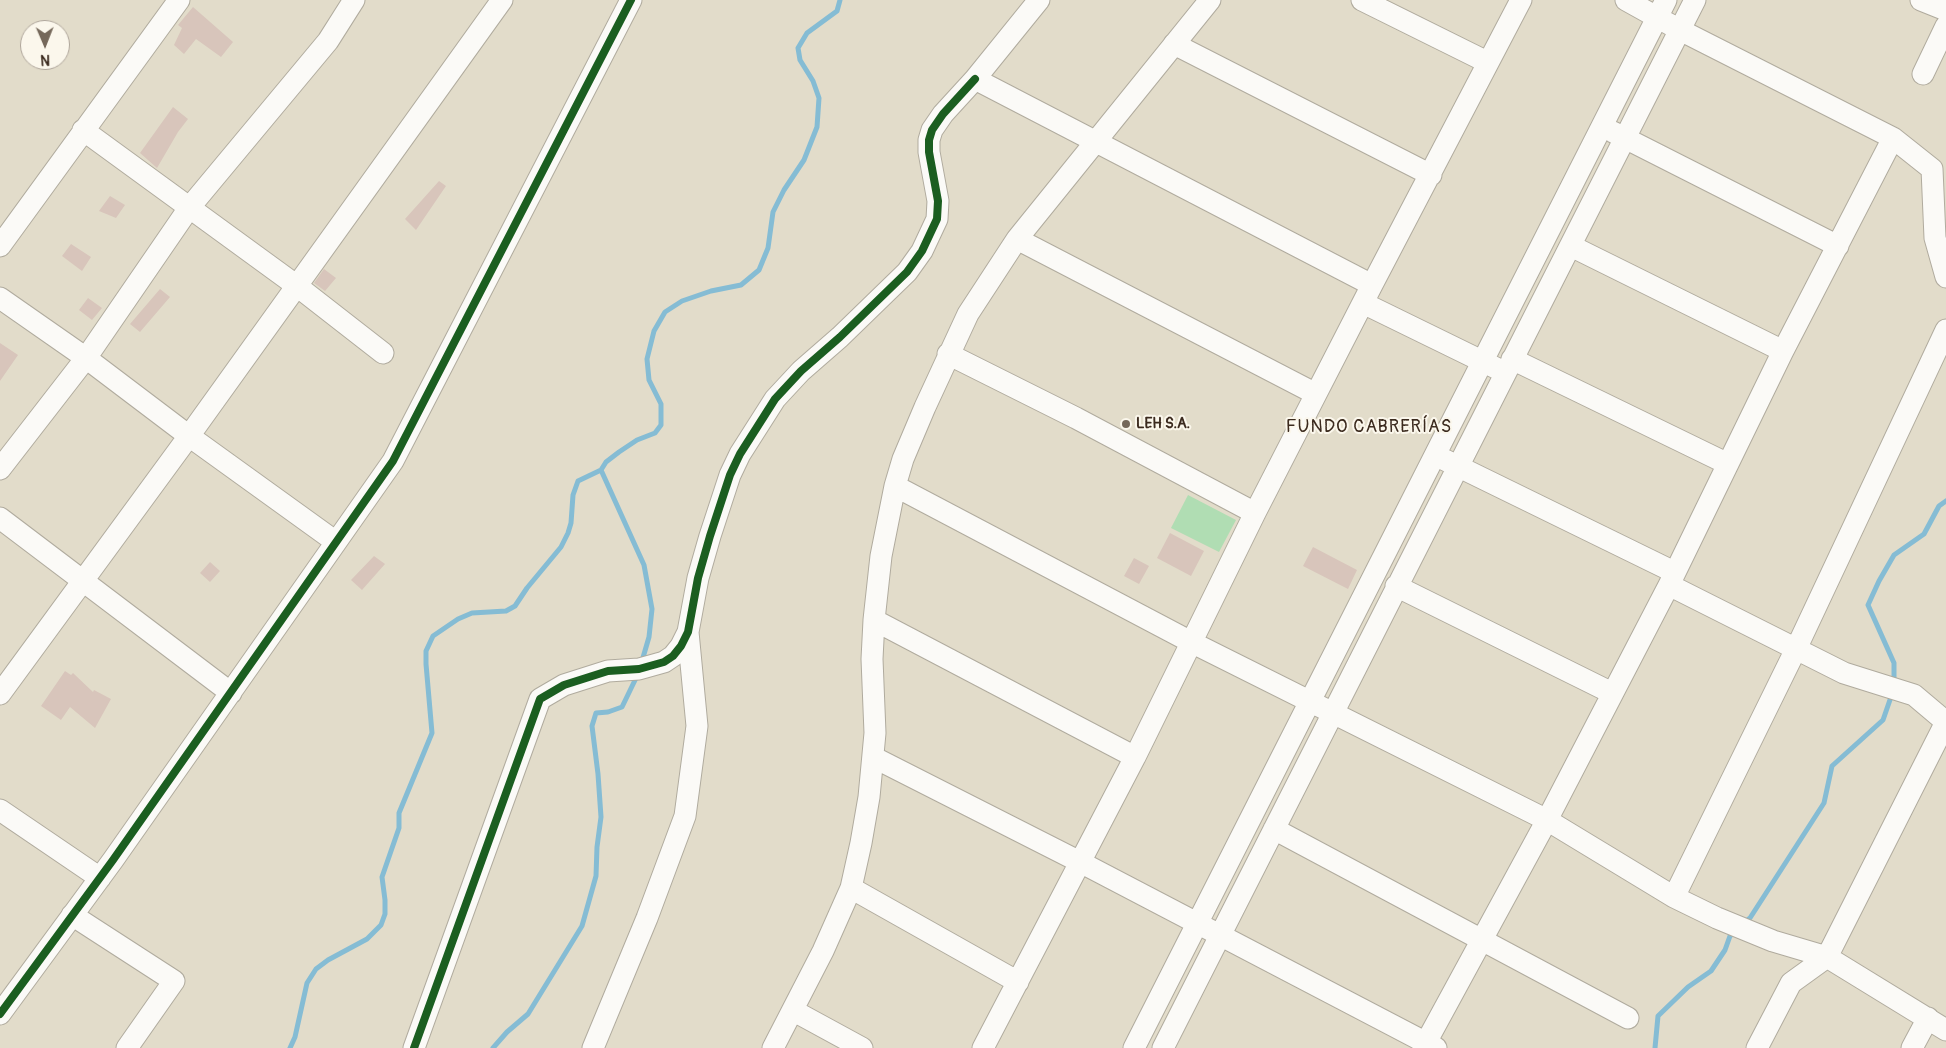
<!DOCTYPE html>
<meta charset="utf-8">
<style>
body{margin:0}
#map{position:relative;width:1946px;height:1048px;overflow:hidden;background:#e2dcca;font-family:Pangolin,sans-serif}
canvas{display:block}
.north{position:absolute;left:20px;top:20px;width:50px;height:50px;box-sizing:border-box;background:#fbf7ec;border:1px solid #aea59a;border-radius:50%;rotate:179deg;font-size:14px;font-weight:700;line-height:20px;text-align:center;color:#3b2a1e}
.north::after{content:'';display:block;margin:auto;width:18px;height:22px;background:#75685a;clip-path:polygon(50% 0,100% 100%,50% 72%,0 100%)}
</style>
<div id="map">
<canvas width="1946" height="1048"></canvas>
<div class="north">N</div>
</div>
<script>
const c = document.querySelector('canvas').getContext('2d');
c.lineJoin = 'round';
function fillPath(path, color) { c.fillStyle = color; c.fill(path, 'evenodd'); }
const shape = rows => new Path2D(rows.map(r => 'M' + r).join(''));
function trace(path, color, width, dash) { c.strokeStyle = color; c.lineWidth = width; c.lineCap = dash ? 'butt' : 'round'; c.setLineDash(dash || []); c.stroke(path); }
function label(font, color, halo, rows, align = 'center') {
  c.font = font + ' Pangolin,sans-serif'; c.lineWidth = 4; c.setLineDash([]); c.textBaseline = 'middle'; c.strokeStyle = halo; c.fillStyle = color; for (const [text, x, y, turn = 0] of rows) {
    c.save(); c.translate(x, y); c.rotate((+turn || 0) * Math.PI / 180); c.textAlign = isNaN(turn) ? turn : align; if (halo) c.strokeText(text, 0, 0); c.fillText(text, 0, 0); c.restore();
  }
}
const green = shape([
 [1188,495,1236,520,1219,552,1171,528]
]);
const stream = shape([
 [601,470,644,565,652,609,649,637,642,661],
 [1894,683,1894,663,1868,605,1879,581,1894,555,1924,534,1939,506,1946,501],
 [1744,923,1750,918,1824,803,1832,766,1883,720,1892,694],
 [290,1048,295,1037,307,983,316,969,328,960,367,939,381,925,385,914,385,900,382,877,399,828,399,813,432,733,426,664,426,651,433,636,458,619,472,613,506,611,515,606,527,588,561,547,568,533,571,523,573,495,578,481,601,470,606,462,619,452,637,440,655,433,661,425,661,404,649,380,647,359,654,331,665,312,682,301,711,291,741,285,759,270,768,248,773,212,784,190,804,160,817,127,819,98,813,81,800,60,798,48,807,33,837,11,840,0],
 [493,1048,507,1032,528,1014,582,926,596,876,597,847,601,817,598,774,592,726,596,713,608,712,622,707,638,674],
 [1655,1048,1658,1016,1688,987,1711,971,1725,950,1730,936,1736,931]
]);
const building = shape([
 [193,7,233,42,221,57,196,39,184,54,174,45,182,28,178,25],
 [173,107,188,119,178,132,157,168,140,153],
 [439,181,446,186,416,230,405,219],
 [110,196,125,205,116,218,99,211],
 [71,244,91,257,82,271,62,256],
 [324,269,336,278,325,291,314,283],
 [160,289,170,297,140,332,130,324],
 [88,298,102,308,92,320,79,310],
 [0,343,18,355,0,381],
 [1170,533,1204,551,1191,576,1157,558],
 [1313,547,1357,570,1348,589,1303,566],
 [374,556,385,564,362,590,351,580],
 [1134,558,1149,566,1139,584,1124,576],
 [210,562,220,571,210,582,200,573],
 [65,671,71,675,73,673,93,692,94,690,111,699,95,728,70,707,61,720,41,706]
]);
const minor = shape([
 [1039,0,975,79,1372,285],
 [1362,0,1487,62],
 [1626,0,1680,30,1893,138,1932,169,1935,238,1946,277],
 [1921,0,1946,10],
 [1174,44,1431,175],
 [1923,74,1946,26],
 [83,130,297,286,383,353],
 [1613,132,1838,246],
 [1017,239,1316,394],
 [0,246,179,0],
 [1571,246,1783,351],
 [0,298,86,358,189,436,336,542],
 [1363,303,1496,368],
 [948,354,1076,418,1255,513],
 [1512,359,1728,464],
 [1445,460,1674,572],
 [0,469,86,358,189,208,328,41,354,0],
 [895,486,1191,642,1547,820,1674,897,1717,918,1773,941,1827,957,1946,1030],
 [0,518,231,693],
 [1669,585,1844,673,1914,695,1946,722],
 [1396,586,1612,693],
 [874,620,1135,757],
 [0,694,189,436,502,0],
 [873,757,1080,862,1436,1048],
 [0,810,100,878],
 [1274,829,1628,1018],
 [851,888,1018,982],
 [1674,897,1796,649,1946,330],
 [72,915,174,981,127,1048],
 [794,1011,862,1048],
 [0,1014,113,860,393,461,631,0],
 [414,1048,540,699,564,685,608,671,639,669,664,662,673,656,681,646,688,632,698,578,710,536,730,475,740,454,775,399,801,371,840,337,907,272,922,251,937,219,938,201,929,152,929,140,932,130,943,114,975,79],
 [593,1048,647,918,685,816,697,726,688,632],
 [773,1048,823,951,851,888,861,843,869,797,875,733,872,659,874,620,881,556,895,486,903,459,925,407,968,314,1017,239,1210,0],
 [983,1048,1135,757,1255,513,1372,285,1521,0],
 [1134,1048,1666,0],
 [1163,1048,1695,0],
 [1423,1048,1547,820,1669,585,1783,351,1893,138],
 [1757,1048,1791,983,1827,957,1946,722],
 [1912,1048,1928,1018]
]);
const cycleway = shape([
 [0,1014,113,860,393,461,631,0],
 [414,1048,540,699,564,685,608,671,639,669,664,662,673,656,681,646,688,632,698,578,710,536,730,475,740,454,775,399,801,371,840,337,907,272,922,251,937,219,938,201,929,152,929,140,932,130,943,114,975,79]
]);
const markers = [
 [1126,424,5,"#75685a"]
];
const poiNames = [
 ["LEH S.A.",1136,424]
];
const quarterNames = [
 ["FUNDO CABRERÍAS",1369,427]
];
fillPath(green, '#b0ddb3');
trace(stream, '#85bcd4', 5);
fillPath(building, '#d8c5bb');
trace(minor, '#b0ab9e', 23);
trace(minor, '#fbfaf7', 21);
trace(cycleway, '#1b5e20', 8);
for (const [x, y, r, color] of markers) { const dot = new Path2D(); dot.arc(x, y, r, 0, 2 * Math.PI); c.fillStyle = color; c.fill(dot); trace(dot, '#fbf7ec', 2); }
label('bold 15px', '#3b2a1e', '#fbf7ec', poiNames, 'left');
c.letterSpacing = '1px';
label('18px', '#3b2a1e', '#fbf7ec', quarterNames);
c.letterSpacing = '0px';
</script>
